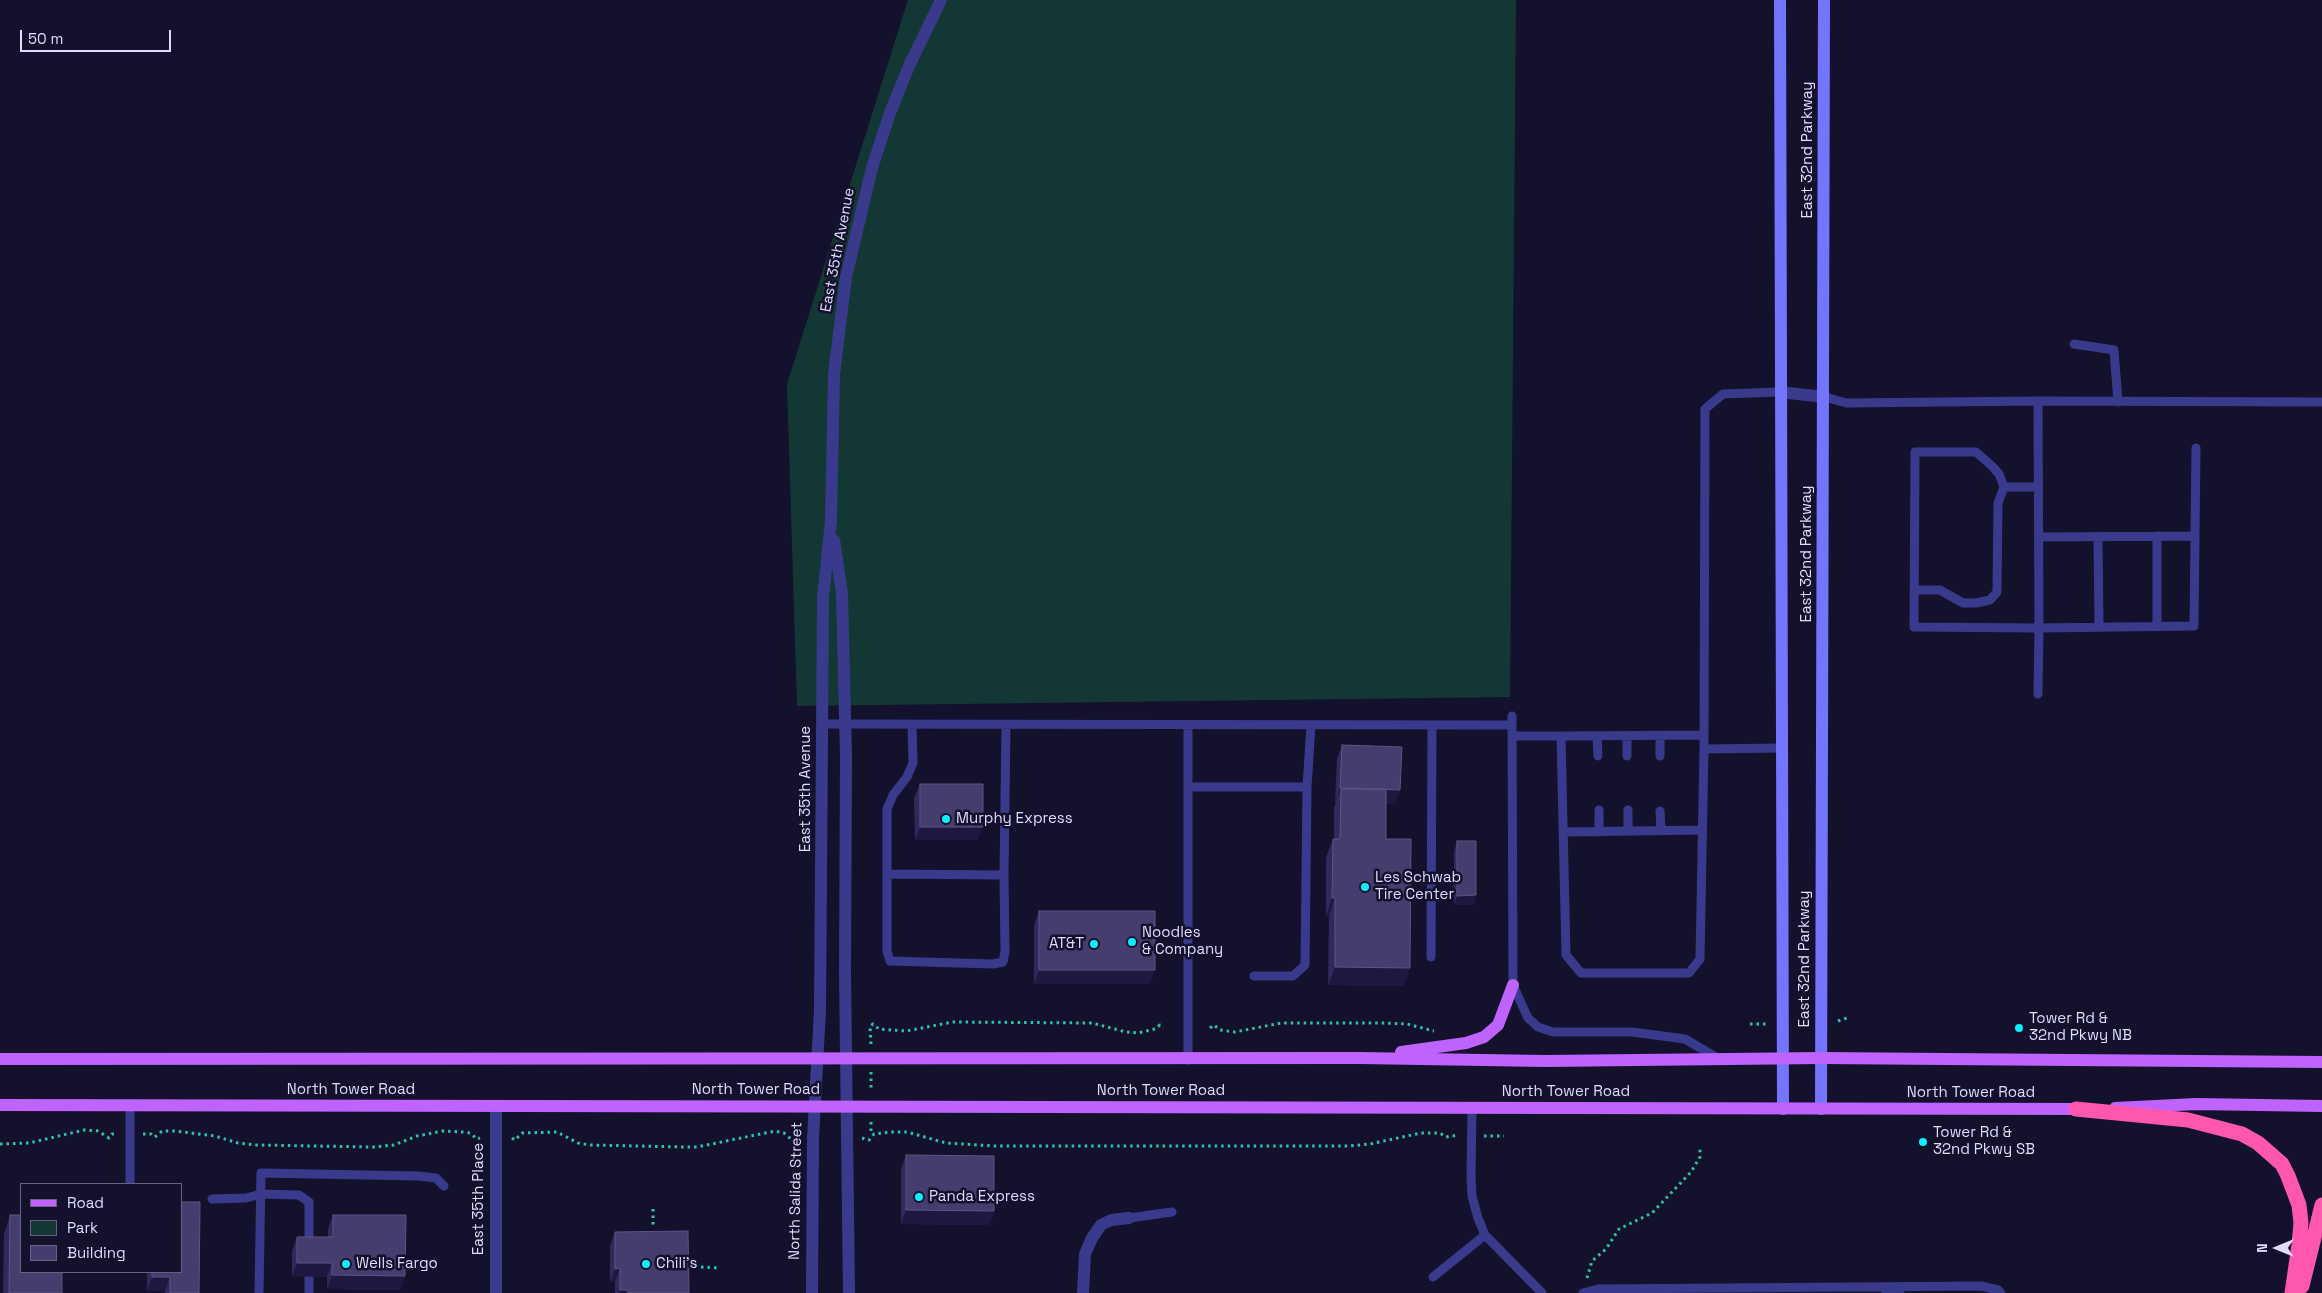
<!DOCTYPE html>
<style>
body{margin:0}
#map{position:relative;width:2322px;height:1293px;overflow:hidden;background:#14112d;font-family:"Space Grotesk",sans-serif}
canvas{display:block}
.legend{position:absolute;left:20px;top:1183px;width:162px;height:90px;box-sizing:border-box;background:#14112d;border:1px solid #656281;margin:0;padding:6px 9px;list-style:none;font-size:15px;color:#dfdcff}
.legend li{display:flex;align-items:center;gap:10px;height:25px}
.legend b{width:25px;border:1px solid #656281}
.north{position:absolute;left:2252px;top:1223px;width:50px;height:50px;-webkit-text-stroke:4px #14112d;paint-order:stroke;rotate:270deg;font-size:14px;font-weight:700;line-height:20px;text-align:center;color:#dfdcff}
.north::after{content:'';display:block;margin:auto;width:18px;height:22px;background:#dfdcff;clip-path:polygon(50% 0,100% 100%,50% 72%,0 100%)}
.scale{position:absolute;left:20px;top:30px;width:151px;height:22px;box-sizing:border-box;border:2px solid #dfdcff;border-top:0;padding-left:6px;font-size:15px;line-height:18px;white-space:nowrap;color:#dfdcff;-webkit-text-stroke:4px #14112d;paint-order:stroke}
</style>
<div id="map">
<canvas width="2322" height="1293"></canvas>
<ul class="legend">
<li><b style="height:6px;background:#bf63ff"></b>Road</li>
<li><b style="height:14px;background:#133735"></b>Park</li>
<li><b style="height:14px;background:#443d6d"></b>Building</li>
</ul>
<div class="north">N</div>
<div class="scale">50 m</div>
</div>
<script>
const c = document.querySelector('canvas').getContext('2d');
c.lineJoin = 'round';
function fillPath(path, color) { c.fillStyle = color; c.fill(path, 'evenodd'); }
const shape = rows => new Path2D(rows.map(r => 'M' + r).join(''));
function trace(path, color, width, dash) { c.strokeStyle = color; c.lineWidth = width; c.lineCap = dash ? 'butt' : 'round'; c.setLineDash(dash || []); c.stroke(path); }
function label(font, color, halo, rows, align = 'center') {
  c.font = font + ' "Space Grotesk",sans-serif'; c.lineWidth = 5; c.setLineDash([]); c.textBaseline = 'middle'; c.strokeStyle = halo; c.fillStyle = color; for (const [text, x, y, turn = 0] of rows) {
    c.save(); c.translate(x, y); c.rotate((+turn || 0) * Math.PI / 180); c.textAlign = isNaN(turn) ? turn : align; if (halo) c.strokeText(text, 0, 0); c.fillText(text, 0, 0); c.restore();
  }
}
const green = shape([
 [908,0,1516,0,1510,697,797,706,787,384]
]);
const path = shape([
 [1838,1021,1847,1018],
 [1750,1024,1766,1024],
 [1210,1028,1214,1025,1220,1030,1235,1032,1281,1023,1384,1023,1407,1024,1434,1031],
 [871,1044,870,1026,873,1024,879,1029,906,1031,953,1022,1092,1023,1126,1032,1138,1033,1155,1029,1160,1025,1163,1028],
 [871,1072,871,1091],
 [871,1122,871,1131,874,1134],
 [143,1134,151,1134,155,1137,162,1131,175,1131,215,1136,238,1143,256,1145,373,1147,394,1145,417,1136,443,1131,463,1132,470,1133,477,1139,480,1138],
 [1484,1136,1504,1136],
 [512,1138,515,1140,522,1133,557,1132,578,1143,590,1145,683,1147,697,1147,775,1131,784,1133,792,1140,798,1138],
 [862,1138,869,1140,874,1134,890,1132,907,1132,946,1143,994,1146,1349,1146,1370,1144,1421,1133,1440,1133,1446,1137,1458,1135],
 [0,1144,29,1143,84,1130,98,1131,109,1138,112,1134,117,1134],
 [653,1209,653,1228],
 [701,1267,720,1268],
 [1587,1278,1592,1261,1606,1249,1619,1229,1652,1213,1691,1172,1700,1157,1700,1149]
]);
const service = shape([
 [2074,344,2114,350,2118,402],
 [1825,397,1846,403,2038,401,2039,628,1914,627,1915,452,1976,452,1993,467,1999,474,2004,487,1998,503,1997,592,1990,600,1976,603,1963,603,1940,590,1915,590],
 [2038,401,2322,402],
 [2004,487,2038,487],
 [2157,536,2157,626],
 [2195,536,2196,448],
 [2098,537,2099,627],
 [2038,694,2039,628,2194,626,2195,536,2039,537],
 [1512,716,1513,985,1528,1018,1538,1027,1553,1032,1632,1032,1685,1039,1719,1059],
 [823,724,1512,725],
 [912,725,913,763,907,777,893,795,887,809,887,874,1004,875,1006,725],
 [1513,736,1561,736,1566,955,1581,973,1689,973,1700,959,1704,749,1705,409,1723,394,1779,392],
 [1561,736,1704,735],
 [1597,736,1598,756],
 [1627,736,1627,756],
 [1660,736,1660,756],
 [1704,749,1782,748],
 [1188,787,1307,787],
 [1599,810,1599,832],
 [1628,810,1628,831],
 [1660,811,1661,831],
 [1564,832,1702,830],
 [887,874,887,951,890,961,993,964,1003,962,1005,952,1004,875],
 [1431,957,1432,725],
 [1254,976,1293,976,1305,965,1307,787,1311,725],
 [1188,1060,1188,726],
 [130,1106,130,1184],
 [1472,1108,1471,1175,1472,1196,1478,1218,1485,1235,1542,1293],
 [212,1199,246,1198,261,1194,299,1195,309,1202,309,1248],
 [1129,1218,1172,1212],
 [1433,1277,1485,1235],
 [1885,1290,1900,1293],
 [259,1293,261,1173,418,1176,436,1178,444,1186],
 [309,1293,309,1277],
 [1583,1293,1598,1289,1981,1286,1998,1290,2001,1293]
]);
const minor = shape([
 [496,1293,496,1106],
 [1083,1293,1085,1254,1092,1238,1101,1225,1111,1220,1129,1218]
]);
const tertiary = shape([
 [1779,392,1825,397],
 [834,540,842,593,846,757,845,972,849,1293],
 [812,1293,813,1138,820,1010,823,598,831,521,834,374,846,277,872,168,890,113,909,66,941,0]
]);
const secondary = shape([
 [1780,0,1783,1109],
 [1821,1109,1824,0]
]);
const primary = shape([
 [1401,1052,1466,1043,1484,1037,1498,1025,1513,985],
 [0,1059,1359,1058,1545,1061,1821,1058,2322,1062],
 [0,1105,2085,1109],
 [2115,1108,2196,1104,2322,1106]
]);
const motorway = shape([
 [2076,1109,2188,1120,2242,1134,2258,1143,2282,1164,2288,1176,2299,1205,2301,1223,2299,1245,2292,1293],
 [2302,1286,2322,1205]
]);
const wall = shape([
 [1342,745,1395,804,1386,804,1386,839,1404,986,1328,985,1329,916,1326,916,1326,857,1333,839,1334,839,1334,807,1336,802,1335,802,1337,759],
 [920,784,978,840,915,840,914,798],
 [1457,841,1476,895,1473,905,1454,905,1454,851],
 [1039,911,1150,984,1034,984,1034,925],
 [906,1155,994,1211,989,1225,901,1224,901,1169],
 [10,1215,62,1293,3,1293,4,1234],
 [333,1215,405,1276,400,1290,327,1289,327,1277,292,1276,292,1251,297,1237,328,1237,328,1229],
 [615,1232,689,1293,615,1293,615,1282,610,1282,610,1246],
 [147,1272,181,1272,199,1293,165,1293,165,1291,147,1291]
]);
const shadedWall = shape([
 [1340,788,1400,790,1395,804,1341,802,1341,789,1335,802],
 [920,827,983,827,978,840,915,840],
 [1476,895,1473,905,1454,905,1457,896],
 [1332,898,1335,898,1329,916,1326,916],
 [1335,967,1410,968,1404,986,1328,985],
 [1039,970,1155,970,1150,984,1034,984],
 [906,1210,994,1211,989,1225,901,1224],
 [297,1263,332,1263,327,1277,292,1276],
 [620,1268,615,1282,610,1282,615,1269],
 [332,1275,405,1276,400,1290,327,1289],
 [152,1277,170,1277,165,1291,147,1291],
 [620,1290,628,1290,627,1293,619,1293]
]);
const building = shape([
 [1342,745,1402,747,1400,790,1340,788,1342,745],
 [920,784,983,784,983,827,920,827,920,784],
 [1341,789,1386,789,1386,839,1411,839,1410,968,1335,967,1335,898,1332,898,1333,839,1340,839,1341,789],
 [1457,841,1476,841,1476,895,1457,896,1457,841],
 [1039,911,1155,911,1155,970,1039,970,1039,911],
 [906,1155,994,1156,994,1211,906,1210,906,1155],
 [181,1202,200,1202,199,1293,170,1293,170,1277,152,1277,152,1272,181,1272,181,1202],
 [10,1215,21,1215,21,1272,62,1272,62,1293,9,1293,10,1215],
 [333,1215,406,1215,405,1276,332,1275,332,1263,297,1263,297,1237,333,1237,333,1215],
 [688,1231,689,1293,628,1293,628,1290,620,1290,620,1268,615,1269,615,1232,688,1231]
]);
const markers = [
 [946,819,5,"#08f0ff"],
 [1365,887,5,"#08f0ff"],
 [1132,942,5,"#08f0ff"],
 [1094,944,5,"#08f0ff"],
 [2019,1028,5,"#08f0ff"],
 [1923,1142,5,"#08f0ff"],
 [919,1197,5,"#08f0ff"],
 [346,1264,5,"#08f0ff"],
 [646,1264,5,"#08f0ff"]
];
const streetNames = [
 ["East 32nd Parkway",1808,150,-90],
 ["East 35th Avenue",838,250,-79],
 ["East 32nd Parkway",1807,554,-90],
 ["East 35th Avenue",806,789,-90],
 ["East 32nd Parkway",1805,959,-90],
 ["North Tower Road",351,1090],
 ["North Tower Road",756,1090],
 ["North Tower Road",1161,1091],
 ["North Tower Road",1566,1092],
 ["North Tower Road",1971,1093],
 ["North Salida Street",796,1191,-89],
 ["East 35th Place",479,1199,-90]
];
const poiNames = [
 ["Murphy Express",956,819],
 ["Les Schwab",1375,878],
 ["Tire Center",1375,895],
 ["Noodles",1142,933],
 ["& Company",1142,950],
 ["AT&T",1084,944,"right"],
 ["Tower Rd &",2029,1019],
 ["32nd Pkwy NB",2029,1036],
 ["Tower Rd &",1933,1133],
 ["32nd Pkwy SB",1933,1150],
 ["Panda Express",929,1197],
 ["Wells Fargo",356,1264],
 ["Chili's",656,1264]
];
fillPath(green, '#133735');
trace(path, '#2cc3b5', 3, [2.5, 4]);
trace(service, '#3a3a8d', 9);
trace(minor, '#3a3a8d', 12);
trace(tertiary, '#3a3a8d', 12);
trace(secondary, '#7375ff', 12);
trace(primary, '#bf63ff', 12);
trace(motorway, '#ff57ae', 15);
fillPath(wall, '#31295b');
fillPath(shadedWall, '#1e1841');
fillPath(building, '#443d6d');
trace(building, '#5c5684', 1);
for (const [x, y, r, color] of markers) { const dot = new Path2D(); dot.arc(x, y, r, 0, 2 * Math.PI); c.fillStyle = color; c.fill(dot); trace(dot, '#14112d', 2); }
label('15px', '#dfdcff', '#14112d', streetNames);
label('15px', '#dfdcff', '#14112d', poiNames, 'left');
</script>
